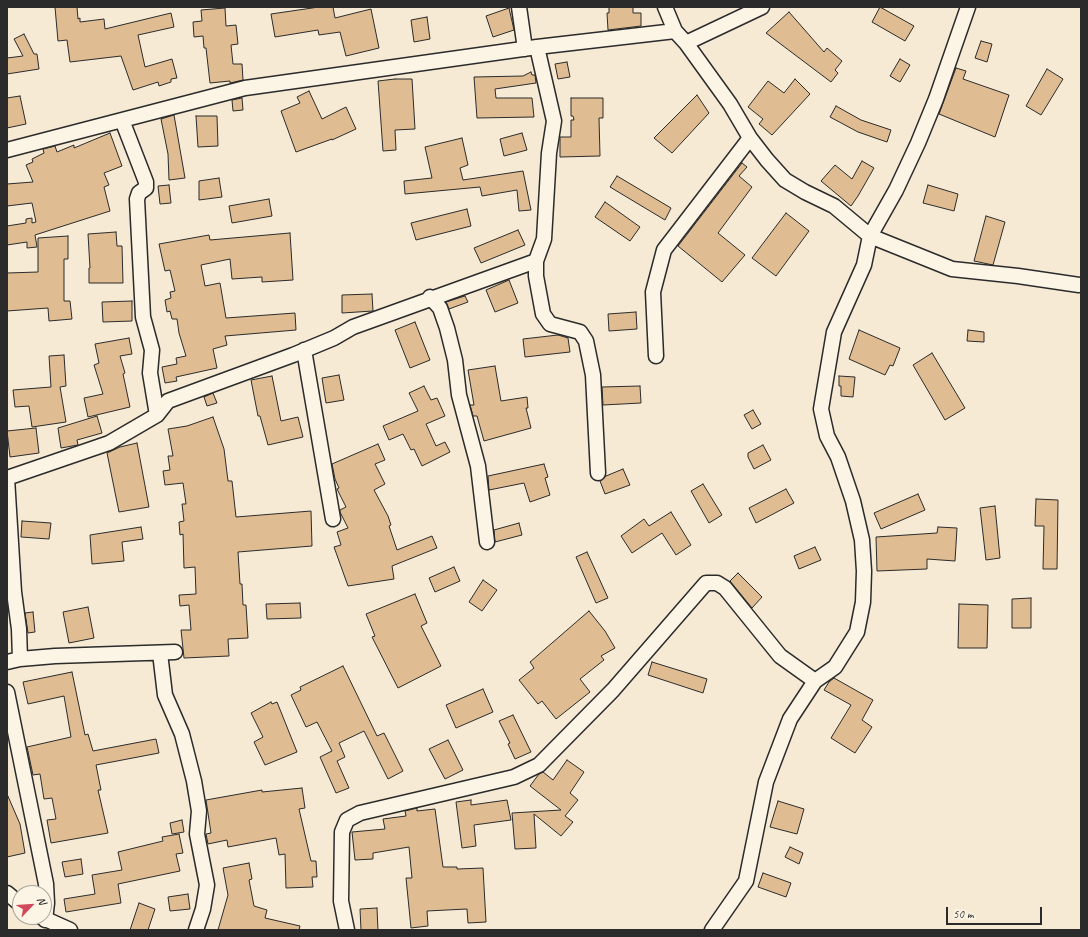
<!DOCTYPE html>
<style>
body{margin:0}
#map{position:relative;width:1088px;height:937px;overflow:hidden;background:#f6ead4;font-family:Caveat,sans-serif}
canvas{display:block}
.frame{position:absolute;inset:0;border:8px solid #2b2b2b;pointer-events:none}
.north{position:absolute;left:12px;top:885px;width:40px;height:40px;box-sizing:border-box;background:#fcf5e5;border:1px solid #a8a49b;border-radius:50%;rotate:65deg;font-size:11px;font-weight:700;line-height:16px;text-align:center;color:#2b2b2b}
.north::after{content:'';display:block;margin:auto;width:14px;height:18px;background:#d1495b;clip-path:polygon(50% 0,100% 100%,50% 72%,0 100%)}
.scale{position:absolute;left:946px;top:907px;width:96px;height:18px;box-sizing:border-box;border:2px solid #2b2b2b;border-top:0;padding-left:5px;font-size:12px;line-height:14px;white-space:nowrap;color:#2b2b2b;-webkit-text-stroke:3px #fcf5e5;paint-order:stroke}
</style>
<div id="map">
<canvas width="1088" height="937"></canvas>
<div class="frame"></div>
<div class="north">N</div>
<div class="scale">50 m</div>
</div>
<script>
const c = document.querySelector('canvas').getContext('2d');
c.lineJoin = 'round';
function fillPath(path, color) { c.fillStyle = color; c.fill(path, 'evenodd'); }
const shape = rows => new Path2D(rows.map(r => 'M' + r).join(''));
function trace(path, color, width, dash) { c.strokeStyle = color; c.lineWidth = width; c.lineCap = dash ? 'butt' : 'round'; c.setLineDash(dash || []); c.stroke(path); }
const building = shape([
 [55,7,77,7,78,19,80,18,80,22,104,19,105,29,171,13,174,27,138,35,145,67,172,59,177,78,171,79,171,82,159,86,158,82,133,90,121,56,70,62,67,40,58,41,55,7],
 [319,7,333,7,335,18,371,9,379,48,346,56,340,32,319,35,318,30,275,37,271,14,319,7],
 [609,7,633,7,633,13,641,13,641,26,608,30,607,13,609,13,609,7],
 [880,7,914,26,905,41,872,22,880,7],
 [225,8,226,26,236,25,238,44,231,45,233,64,242,64,243,80,230,83,230,81,210,83,206,48,204,48,203,36,194,37,193,22,202,21,201,10,225,8],
 [509,8,514,30,493,37,486,16,509,8],
 [789,12,824,52,827,48,842,61,835,70,838,73,831,82,766,33,789,12],
 [427,17,430,39,414,42,411,20,427,17],
 [24,34,34,54,37,54,39,69,7,74,7,58,23,56,14,39,24,34],
 [981,41,992,44,987,62,975,58,981,41],
 [900,59,910,65,900,82,890,76,900,59],
 [567,62,570,77,558,79,555,64,567,62],
 [956,68,966,71,963,79,1009,95,995,137,939,114,956,68],
 [1047,69,1063,79,1041,115,1026,106,1047,69],
 [531,72,532,75,535,75,536,83,495,89,496,98,532,98,534,117,477,118,474,77,523,76,531,72],
 [395,79,412,79,415,129,395,130,396,150,383,151,378,81,395,79],
 [795,79,810,94,772,135,759,124,763,119,748,107,768,81,784,93,795,79],
 [309,91,322,119,346,107,356,129,332,140,332,139,296,152,281,111,300,103,297,97,309,91],
 [697,95,709,113,672,153,654,138,697,95],
 [20,96,26,124,7,128,7,98,20,96],
 [242,98,243,110,233,111,232,100,242,98],
 [571,98,603,98,603,118,599,118,600,156,560,157,560,137,571,137,571,120,574,120,573,116,571,116,571,98],
 [836,106,861,120,891,130,887,142,858,132,830,117,836,106],
 [174,115,185,178,169,180,168,154,161,119,174,115],
 [196,116,217,116,218,146,198,147,196,116],
 [110,133,122,166,104,173,109,185,104,187,110,211,35,235,37,247,27,248,27,242,7,245,7,226,26,223,26,219,32,218,32,223,36,222,32,203,7,206,7,184,33,182,26,165,33,162,32,159,44,153,43,149,55,146,57,152,74,145,74,148,110,133],
 [522,133,527,150,504,156,500,139,522,133],
 [462,138,468,165,460,168,463,180,523,171,531,210,519,211,517,190,482,196,480,187,405,194,404,181,432,178,425,147,462,138],
 [862,161,874,168,858,196,851,206,821,181,835,165,852,179,862,161],
 [742,163,747,167,739,176,752,187,718,233,745,255,722,282,678,246,742,163],
 [617,176,671,208,665,220,610,187,617,176],
 [219,178,222,197,199,200,199,181,219,178],
 [169,185,171,203,160,204,158,186,169,185],
 [928,185,958,194,954,211,923,203,928,185],
 [269,199,272,216,232,223,229,206,269,199],
 [605,202,640,227,630,241,595,217,605,202],
 [467,209,471,226,416,240,411,223,467,209],
 [786,213,809,231,776,276,752,258,786,213],
 [986,216,1005,222,993,265,974,261,986,216],
 [518,230,525,245,481,263,474,248,518,230],
 [116,232,117,246,122,246,123,283,89,283,89,268,90,268,88,234,116,232],
 [290,233,293,280,262,282,262,277,232,279,230,259,201,265,205,286,220,283,226,318,295,313,296,330,225,336,227,345,213,349,217,368,176,377,177,381,165,383,162,367,177,364,176,358,186,356,179,333,177,319,172,319,170,311,167,312,165,300,171,298,170,292,175,291,170,270,165,271,159,244,209,235,210,240,290,233],
 [68,236,68,259,64,259,64,301,70,301,72,319,49,321,48,308,7,311,7,273,38,272,38,238,68,236],
 [509,280,518,303,495,312,486,290,509,280],
 [372,294,373,311,342,313,342,295,372,294],
 [465,296,468,302,449,309,446,302,465,296],
 [132,301,132,321,103,322,102,302,132,301],
 [636,312,637,329,609,331,608,314,636,312],
 [415,322,430,360,410,368,395,330,415,322],
 [859,330,900,348,893,366,890,365,885,375,849,359,859,330],
 [968,330,984,332,984,342,967,341,968,330],
 [558,335,568,338,570,352,525,357,523,339,558,335],
 [129,338,132,354,120,356,125,373,123,374,130,407,88,417,84,398,103,394,94,365,99,363,95,344,129,338],
 [932,353,965,408,945,420,913,365,932,353],
 [64,355,66,386,60,387,66,422,32,427,29,406,15,407,13,390,51,387,49,356,64,355],
 [495,366,501,401,527,397,528,408,526,408,531,428,484,441,477,416,473,416,470,405,474,405,468,370,495,366],
 [339,375,344,400,326,403,322,378,339,375],
 [272,376,281,421,298,417,303,437,268,445,260,416,258,416,251,380,272,376],
 [839,376,855,377,853,397,841,396,841,386,839,386,839,376],
 [424,386,431,400,437,398,445,416,426,424,436,446,445,442,450,452,422,466,414,449,411,450,403,434,389,440,383,426,418,411,409,393,424,386],
 [640,386,641,403,603,405,602,387,640,386],
 [213,393,217,403,207,406,204,397,213,393],
 [753,410,761,424,752,429,744,415,753,410],
 [97,416,102,433,77,440,78,445,61,448,58,428,97,416],
 [213,417,224,449,228,481,232,481,236,517,311,511,312,546,238,552,240,584,242,584,243,605,246,605,248,638,228,639,229,656,184,658,181,630,191,630,189,605,180,606,179,595,196,594,195,567,184,568,183,534,180,535,179,522,184,521,182,504,186,504,183,483,165,485,163,471,170,470,168,456,173,456,168,429,187,426,213,417],
 [36,428,39,453,10,457,7,431,36,428],
 [137,443,149,507,119,512,107,453,120,447,137,443],
 [378,444,385,460,375,464,385,484,374,490,388,516,391,525,389,526,397,550,432,536,437,548,392,566,394,579,348,586,334,547,341,545,337,532,348,528,340,512,340,510,346,507,337,489,339,488,335,479,332,464,378,444],
 [763,445,771,460,754,469,748,457,748,453,763,445],
 [544,464,548,477,545,478,550,495,530,502,524,483,489,490,488,476,544,464],
 [623,469,630,485,605,494,600,481,606,476,623,469],
 [703,484,722,515,709,523,691,491,703,484],
 [786,489,794,503,756,523,749,508,786,489],
 [918,494,925,510,881,529,874,513,918,494],
 [1036,499,1058,500,1057,569,1043,569,1044,526,1035,526,1036,499],
 [995,506,1000,558,986,560,980,508,995,506],
 [671,512,691,545,676,555,662,533,632,553,621,536,644,519,649,526,671,512],
 [22,521,51,523,49,539,21,537,22,521],
 [519,523,522,535,495,542,494,530,519,523],
 [141,527,143,539,122,542,124,561,92,564,90,535,141,527],
 [938,527,957,528,955,561,927,559,927,569,877,571,876,537,937,533,938,527],
 [815,547,821,560,799,569,794,556,815,547],
 [587,552,608,598,596,603,576,557,587,552],
 [454,567,460,581,435,592,429,578,454,567],
 [738,573,762,597,752,608,730,581,738,573],
 [483,580,497,590,482,611,469,602,483,580],
 [415,594,427,623,421,626,441,666,398,688,372,637,375,636,366,614,415,594],
 [1031,598,1031,628,1012,628,1012,599,1031,598],
 [300,603,301,618,267,619,266,604,300,603],
 [959,604,988,605,987,648,958,648,959,604],
 [88,607,94,638,69,643,63,612,88,607],
 [589,611,605,631,615,648,601,656,604,660,580,679,590,692,556,719,542,701,538,704,519,680,534,668,530,662,589,611],
 [33,612,35,632,28,633,25,613,33,612],
 [652,662,707,679,703,693,648,675,652,662],
 [343,666,377,736,384,733,403,771,388,779,364,731,339,743,345,757,337,761,349,788,336,793,320,757,332,751,317,722,306,727,291,695,301,690,300,687,343,666],
 [72,672,85,735,88,734,93,751,156,739,159,753,96,765,101,790,98,790,108,833,51,843,47,820,56,819,52,798,44,799,40,774,33,775,27,747,71,737,64,696,28,704,23,682,72,672],
 [834,678,873,700,862,720,872,727,855,753,831,738,851,705,824,690,829,682,834,678],
 [483,689,493,712,456,728,446,705,483,689],
 [271,702,272,704,277,702,297,752,265,765,254,742,263,737,251,713,271,702],
 [513,715,531,752,515,759,508,744,510,743,499,721,513,715],
 [448,740,463,770,445,779,429,749,448,740],
 [567,760,584,772,570,793,578,800,565,816,573,822,561,836,534,814,536,848,515,849,512,813,561,810,530,786,539,774,543,772,553,780,567,760],
 [302,788,305,808,299,809,311,861,316,861,317,877,312,877,313,887,286,888,285,854,279,855,276,838,228,847,227,840,208,844,206,834,211,833,206,800,262,790,262,792,302,788],
 [7,794,20,824,25,853,7,857,7,794],
 [471,800,471,805,507,800,511,820,474,825,476,846,462,848,456,802,471,800],
 [778,801,804,809,797,834,770,827,778,801],
 [417,808,417,811,435,809,443,867,457,867,457,869,483,868,486,922,468,923,467,909,427,911,428,926,411,928,406,878,412,878,409,847,373,853,373,859,355,860,352,832,385,829,383,819,406,816,405,811,417,808],
 [182,820,184,832,172,834,170,823,182,820],
 [179,834,183,853,176,854,180,871,118,884,121,903,66,912,64,899,95,894,92,875,122,870,118,852,163,841,162,837,179,834],
 [790,847,803,853,799,864,785,857,790,847],
 [81,859,83,874,65,877,62,862,81,859],
 [249,863,252,879,249,880,254,906,267,910,265,918,300,926,299,930,218,930,228,895,223,868,249,863],
 [763,873,791,883,786,897,758,887,763,873],
 [188,894,190,909,170,911,168,897,188,894],
 [139,903,155,909,148,930,130,930,139,903],
 [377,908,378,930,361,930,360,909,377,908]
]);
const minor = shape([
 [519,7,525,49],
 [665,7,675,31,686,43,730,104,750,138,767,160,785,180,805,192,834,206,870,236,864,265,834,332,821,409,827,436,838,457,853,501,862,540,864,571,863,602,857,632,835,667,815,681,790,719,766,782,746,881,712,930],
 [968,7,936,99,918,143,896,190,870,236,952,269,1018,276,1079,285],
 [686,43,762,7],
 [122,120,146,182,146,188,139,193,137,199,143,317,152,350,150,373,157,415],
 [7,150,245,88,537,47,675,31],
 [536,261,536,276,543,314,550,324,580,332,586,341,593,375,598,473],
 [430,297,440,308,447,328,455,360,459,395,478,466,487,542],
 [304,350,333,519],
 [656,356,653,292,664,250,750,138],
 [160,653,165,695,182,734,194,781,199,811,197,834,207,885,203,909,196,930],
 [20,659,55,656,175,652],
 [7,662,20,659,19,629,14,592,7,478,109,443,157,415,168,401,293,355,334,338,353,327,536,261,544,239,549,153,554,121,537,47],
 [7,692,46,884,47,903,45,920],
 [7,893,20,904],
 [41,917,70,930],
 [347,930,341,901,342,832,347,820,360,813,514,777,539,765,613,690,706,583,717,583,725,588,780,656,815,681]
]);
fillPath(building, '#dfbc91');
trace(building, '#2b2b2b', 1);
trace(minor, '#2b2b2b', 17);
trace(minor, '#fcf5e5', 14);
</script>
